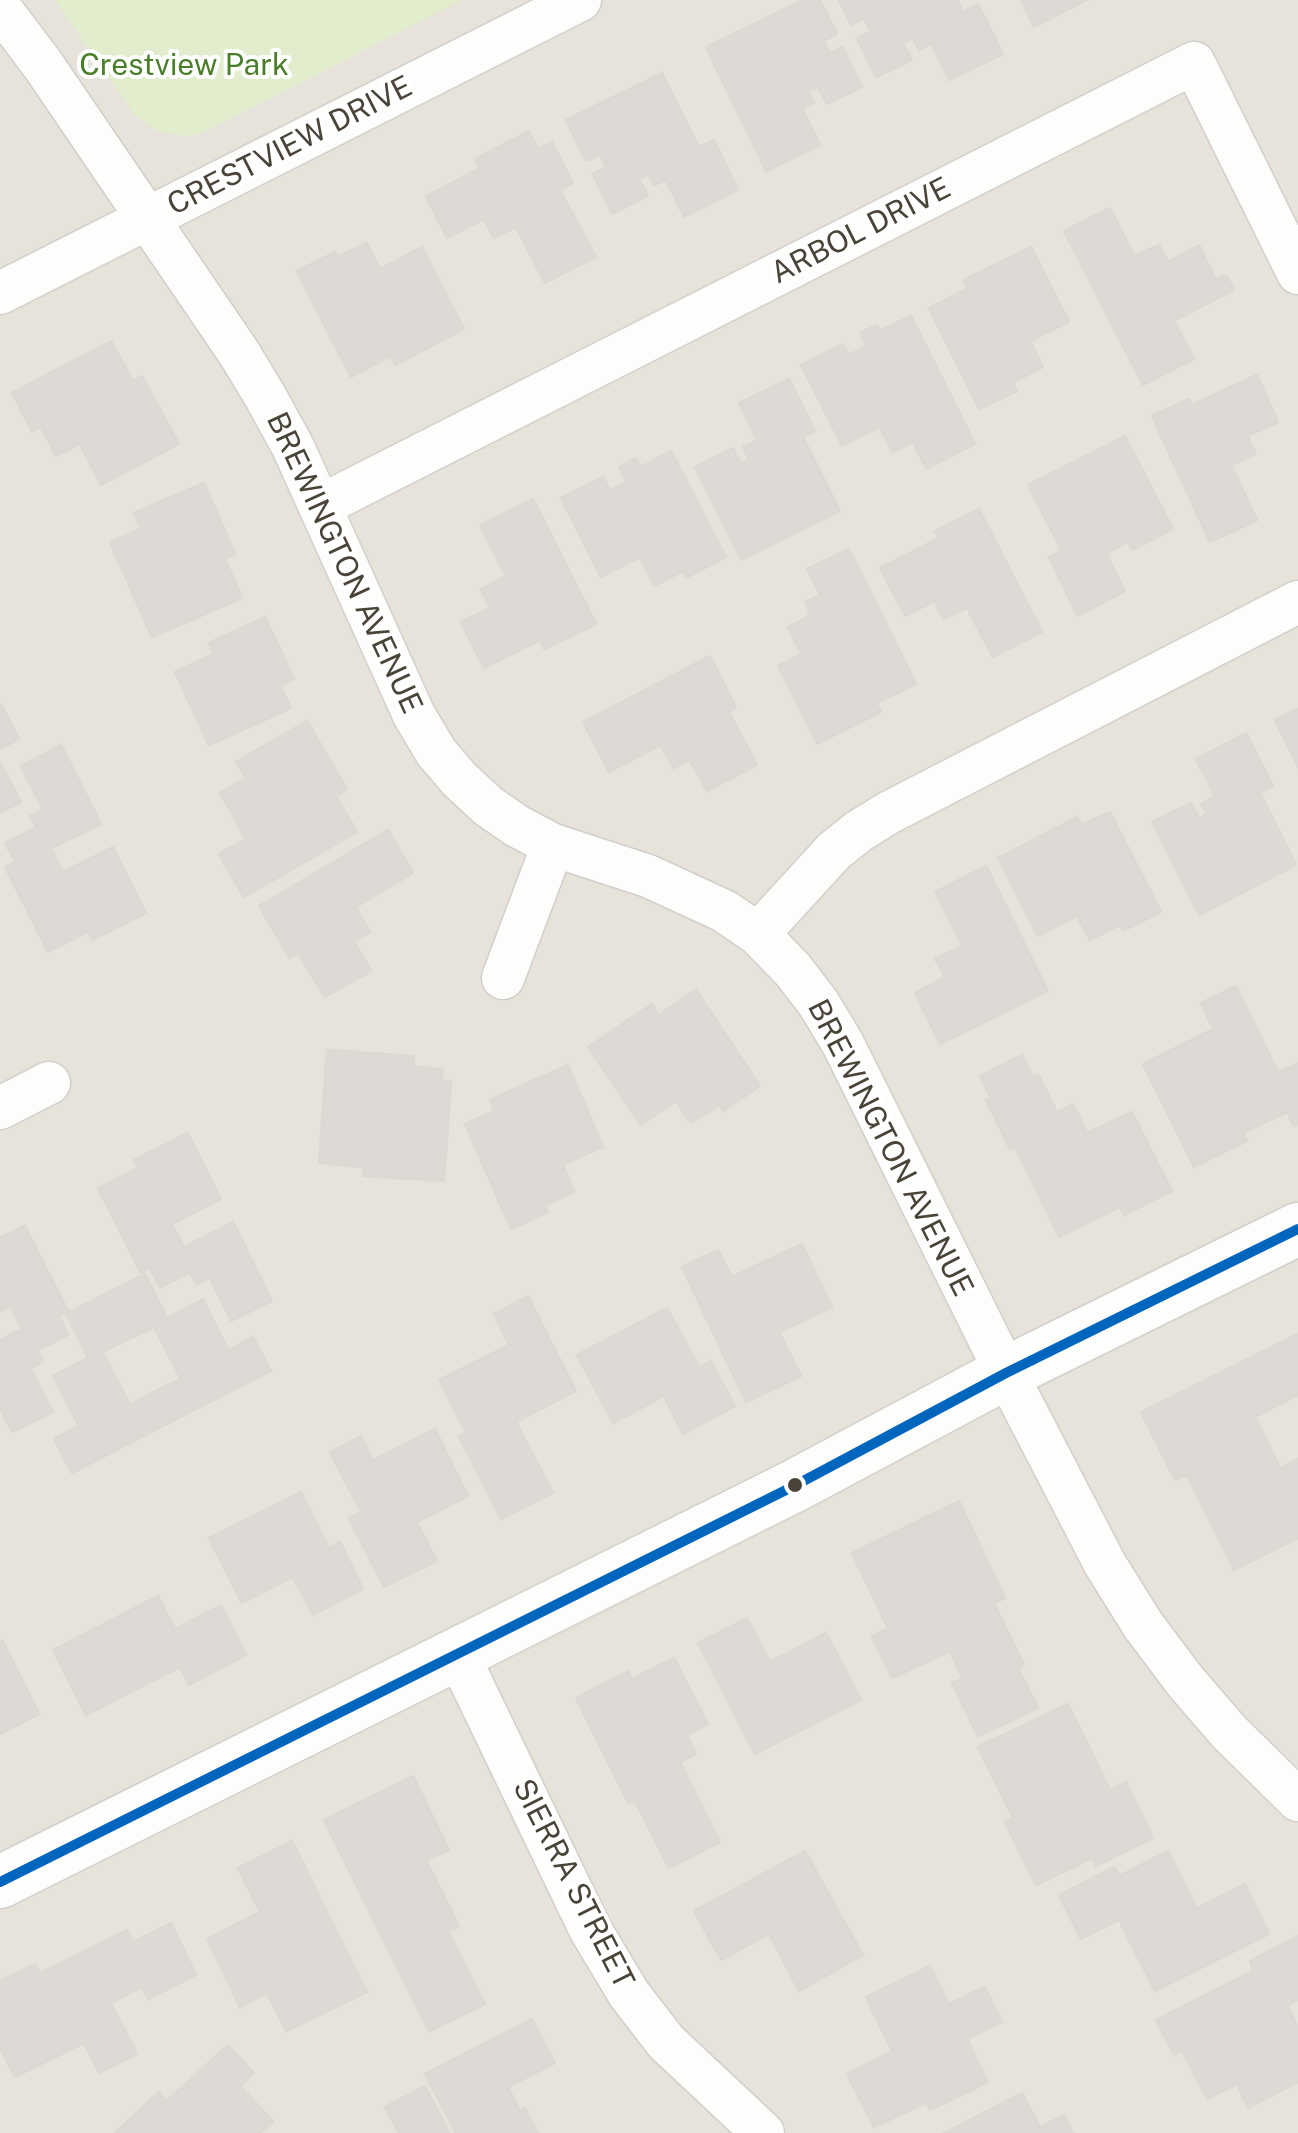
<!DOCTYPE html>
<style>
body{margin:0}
canvas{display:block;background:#f3f1ed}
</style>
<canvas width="1298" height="2133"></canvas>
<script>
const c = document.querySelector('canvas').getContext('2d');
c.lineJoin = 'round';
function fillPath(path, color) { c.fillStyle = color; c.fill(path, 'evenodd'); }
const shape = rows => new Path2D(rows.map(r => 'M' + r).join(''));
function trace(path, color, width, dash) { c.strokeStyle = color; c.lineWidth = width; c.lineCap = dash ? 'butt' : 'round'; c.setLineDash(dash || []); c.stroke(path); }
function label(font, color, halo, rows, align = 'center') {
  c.font = font + ' "Public Sans",sans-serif'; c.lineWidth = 8; c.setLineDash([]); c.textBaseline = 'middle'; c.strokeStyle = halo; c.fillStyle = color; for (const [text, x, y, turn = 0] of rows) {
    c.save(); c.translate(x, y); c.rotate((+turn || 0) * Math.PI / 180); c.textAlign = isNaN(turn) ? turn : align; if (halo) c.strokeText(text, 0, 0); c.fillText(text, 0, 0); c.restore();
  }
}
const residential = shape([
 [0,0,1298,0,1298,2133,0,2133]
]);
const green = shape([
 [55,0,462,0,200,134,187,136,157,131,134,114]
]);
const building = shape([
 [803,0,820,0,837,34,823,41,830,53,843,47,862,87,827,104,818,87,808,91,814,103,802,108,820,145,766,171,706,47,803,0],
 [839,0,957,0,963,12,978,4,1003,54,949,80,931,43,919,50,913,38,903,43,912,60,876,77,857,38,871,32,864,18,851,25,839,0],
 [1021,0,1087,0,1034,27,1021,0],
 [662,73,699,147,714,140,738,190,684,217,666,180,654,185,649,174,639,178,648,196,612,214,593,174,606,167,600,155,586,161,566,120,662,73],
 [529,131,538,149,552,142,573,183,560,190,596,257,545,283,516,227,494,238,484,219,447,238,426,196,480,168,475,159,529,131],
 [1110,208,1134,256,1159,245,1168,262,1199,245,1216,280,1226,275,1234,290,1174,321,1194,359,1143,385,1064,231,1110,208],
 [367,243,380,269,422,247,464,329,395,365,391,356,351,377,297,271,335,252,338,257,367,243],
 [1031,247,1069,322,1030,341,1043,367,1012,383,1017,391,979,409,929,308,968,288,964,280,1031,247],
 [911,316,975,444,926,469,913,442,892,452,880,427,842,445,801,365,843,344,849,355,866,346,860,333,877,325,880,331,911,316],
 [111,341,133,381,142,376,179,444,101,485,80,444,56,456,41,427,32,431,12,393,111,341],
 [1257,375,1278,422,1247,436,1256,454,1231,465,1257,520,1210,542,1152,416,1189,399,1192,405,1257,375],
 [789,379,815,431,803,437,840,511,741,560,695,467,733,448,741,464,749,460,743,447,757,441,739,403,789,379],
 [1125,436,1173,529,1132,550,1128,542,1106,553,1125,591,1078,616,1049,557,1062,551,1028,485,1125,436],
 [671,451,726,557,686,578,683,571,654,586,640,557,601,577,561,498,603,477,610,490,626,482,619,467,636,458,641,467,671,451],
 [204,483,235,554,225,559,242,598,152,637,110,542,141,529,134,513,204,483],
 [533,499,596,624,544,649,540,640,484,668,461,622,490,608,481,589,506,576,480,525,533,499],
 [979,509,1042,632,993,657,967,608,943,619,935,601,905,616,880,568,939,538,935,531,979,509],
 [849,549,916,684,876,703,881,712,817,744,778,666,801,654,788,627,811,615,805,602,820,595,807,569,849,549],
 [265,617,294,679,280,685,291,708,209,745,175,672,214,654,209,643,265,617],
 [710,656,736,708,729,712,757,765,707,791,690,760,673,768,661,745,609,772,583,722,710,656],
 [2,705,19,739,0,749,0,706,2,705],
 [1298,709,1298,767,1275,720,1298,709],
 [307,721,347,789,336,796,357,832,244,897,219,854,246,839,220,793,246,778,236,762,307,721],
 [1246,733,1273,786,1260,793,1296,865,1199,915,1152,822,1191,803,1199,818,1207,814,1201,804,1215,796,1196,759,1246,733],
 [61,745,101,824,51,848,63,872,113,847,146,913,92,940,88,932,48,952,5,867,15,862,5,843,36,828,30,816,43,809,21,766,61,745],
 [0,762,21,802,0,812,0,762],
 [1110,812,1161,912,1123,931,1120,925,1090,940,1077,916,1038,936,998,858,1077,817,1082,825,1110,812],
 [388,830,413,873,356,907,370,932,354,942,371,971,325,997,298,953,290,958,259,906,388,830],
 [986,866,1048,991,940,1044,915,993,945,977,935,959,962,946,935,892,986,866],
 [1236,986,1278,1073,1298,1063,1298,1124,1294,1126,1287,1112,1243,1133,1247,1141,1194,1167,1143,1064,1213,1029,1201,1003,1236,986],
 [696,990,760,1086,723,1111,719,1105,691,1123,676,1101,641,1125,588,1047,652,1004,659,1015,696,990],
 [327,1050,414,1056,413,1067,443,1069,441,1081,451,1081,444,1181,363,1176,364,1167,319,1163,327,1050],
 [1022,1055,1033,1077,1038,1074,1057,1112,1073,1104,1087,1133,1132,1112,1172,1191,1124,1215,1120,1207,1059,1237,1015,1147,1010,1149,986,1100,991,1098,980,1076,1022,1055],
 [568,1065,603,1147,563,1164,574,1192,545,1205,548,1212,511,1229,465,1124,494,1111,490,1100,568,1065],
 [188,1133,221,1199,172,1224,184,1247,233,1222,272,1301,231,1321,210,1278,197,1284,190,1272,160,1288,150,1268,141,1273,98,1188,138,1168,134,1160,188,1133],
 [25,1226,68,1311,59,1315,68,1335,38,1350,43,1361,31,1369,53,1412,12,1432,0,1408,0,1340,22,1329,11,1306,0,1311,0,1238,25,1226],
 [802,1244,832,1307,779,1332,801,1376,746,1402,682,1267,718,1250,732,1277,802,1244],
 [145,1274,167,1318,203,1299,228,1350,253,1337,271,1371,171,1422,155,1391,181,1379,154,1327,129,1339,105,1294,145,1274],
 [105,1294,129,1339,103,1352,130,1405,155,1391,171,1422,72,1473,54,1439,79,1426,53,1376,88,1358,66,1314,105,1294],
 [528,1296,576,1391,516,1422,553,1493,501,1519,459,1437,466,1432,439,1380,509,1345,494,1314,528,1296],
 [667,1308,699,1367,711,1361,735,1406,683,1434,664,1396,613,1423,577,1355,667,1308],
 [1298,1334,1298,1395,1255,1417,1280,1468,1298,1459,1298,1538,1234,1570,1187,1475,1175,1480,1141,1412,1298,1334],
 [435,1429,468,1496,417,1522,437,1561,384,1587,349,1518,361,1512,330,1452,361,1436,373,1460,435,1429],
 [301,1492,329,1548,340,1542,363,1589,313,1615,293,1577,242,1603,209,1538,301,1492],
 [959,1501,1005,1598,994,1603,1024,1665,1018,1668,1038,1708,978,1736,952,1683,963,1679,950,1651,892,1678,872,1636,888,1628,852,1553,959,1501],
 [158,1596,175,1629,221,1605,246,1655,189,1685,180,1667,86,1715,53,1650,158,1596],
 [747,1618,770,1662,826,1633,861,1700,755,1754,698,1643,747,1618],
 [2,1640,39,1714,0,1734,0,1641,2,1640],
 [674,1658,708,1724,687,1735,696,1754,680,1762,720,1842,669,1868,635,1801,628,1803,576,1698,628,1671,632,1679,674,1658],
 [1068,1704,1110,1790,1126,1782,1153,1838,1096,1866,1092,1858,1036,1885,1005,1822,1013,1818,978,1747,1068,1704],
 [413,1776,449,1850,426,1860,459,1926,448,1931,485,2004,429,2031,324,1820,413,1776],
 [292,1841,367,1992,286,2031,267,1993,240,2007,207,1939,260,1912,238,1868,292,1841],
 [805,1851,863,1955,799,1991,769,1934,721,1960,694,1911,805,1851],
 [1168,1851,1197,1908,1245,1884,1269,1934,1155,1991,1119,1920,1081,1939,1059,1895,1114,1867,1119,1876,1168,1851],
 [171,1923,196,1975,148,1999,142,1987,111,2003,137,2054,99,2073,84,2043,15,2077,0,2048,0,1981,35,1964,40,1973,127,1930,133,1942,171,1923],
 [1298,1936,1298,2000,1287,2005,1298,2027,1298,2082,1248,2108,1237,2084,1207,2099,1182,2051,1174,2055,1156,2020,1253,1971,1250,1961,1298,1936],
 [930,1966,949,2004,985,1987,1002,2022,967,2039,988,2082,930,2110,927,2102,874,2127,847,2074,892,2051,866,1997,930,1966],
 [532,2019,555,2063,508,2087,520,2111,525,2108,538,2133,456,2133,425,2074,532,2019],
 [228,2045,254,2073,240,2086,273,2121,260,2133,115,2133,159,2092,167,2101,228,2045],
 [425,2086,449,2133,399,2133,385,2107,425,2086],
 [1022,2093,1040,2127,1064,2115,1073,2133,944,2133,1022,2093]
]);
const minor = shape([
 [0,8,43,65,239,353,265,396,293,447,414,715,436,752,459,779,488,806,517,826,553,845,648,876,724,911,758,934,793,970,819,1004,843,1044,1006,1373,1105,1564,1143,1625,1185,1681,1229,1732,1298,1800],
 [0,293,580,0],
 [320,506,1194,63,1298,273],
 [758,934,834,851,859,831,890,812,1298,602],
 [503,978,553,845],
 [0,1108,49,1083],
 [458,1655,590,1929,629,1994,666,2042,763,2133]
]);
const tertiary = shape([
 [0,1882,794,1486,1006,1373,1298,1229]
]);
const bus1 = shape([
 [0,1882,794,1486,1006,1373,1298,1229]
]);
const markers = [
 [795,1485,9,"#4a4338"]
];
const parkNames = [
 ["Crestview Park",184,66]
];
const streetNames = [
 ["CRESTVIEW DRIVE",290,146,-27],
 ["ARBOL DRIVE",861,231,-27],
 ["BREWINGTON AVENUE",344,563,65],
 ["BREWINGTON AVENUE",890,1148,63],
 ["SIERRA STREET",573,1884,63]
];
fillPath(residential, '#e7e3db');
fillPath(green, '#e1edcd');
fillPath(building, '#dddad6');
trace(building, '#dcd8d3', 2.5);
trace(minor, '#d1cfcb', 45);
trace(tertiary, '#d1cfcb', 55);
trace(minor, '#fdfdfc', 42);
trace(tertiary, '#fdfdfc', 52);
trace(bus1, '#0065bd', 10);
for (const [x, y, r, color] of markers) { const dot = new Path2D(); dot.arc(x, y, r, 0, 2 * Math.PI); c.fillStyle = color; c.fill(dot); trace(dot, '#fff', 4); }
label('30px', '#4a7e29', '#fff', parkNames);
label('30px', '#4a4338', '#fff', streetNames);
</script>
